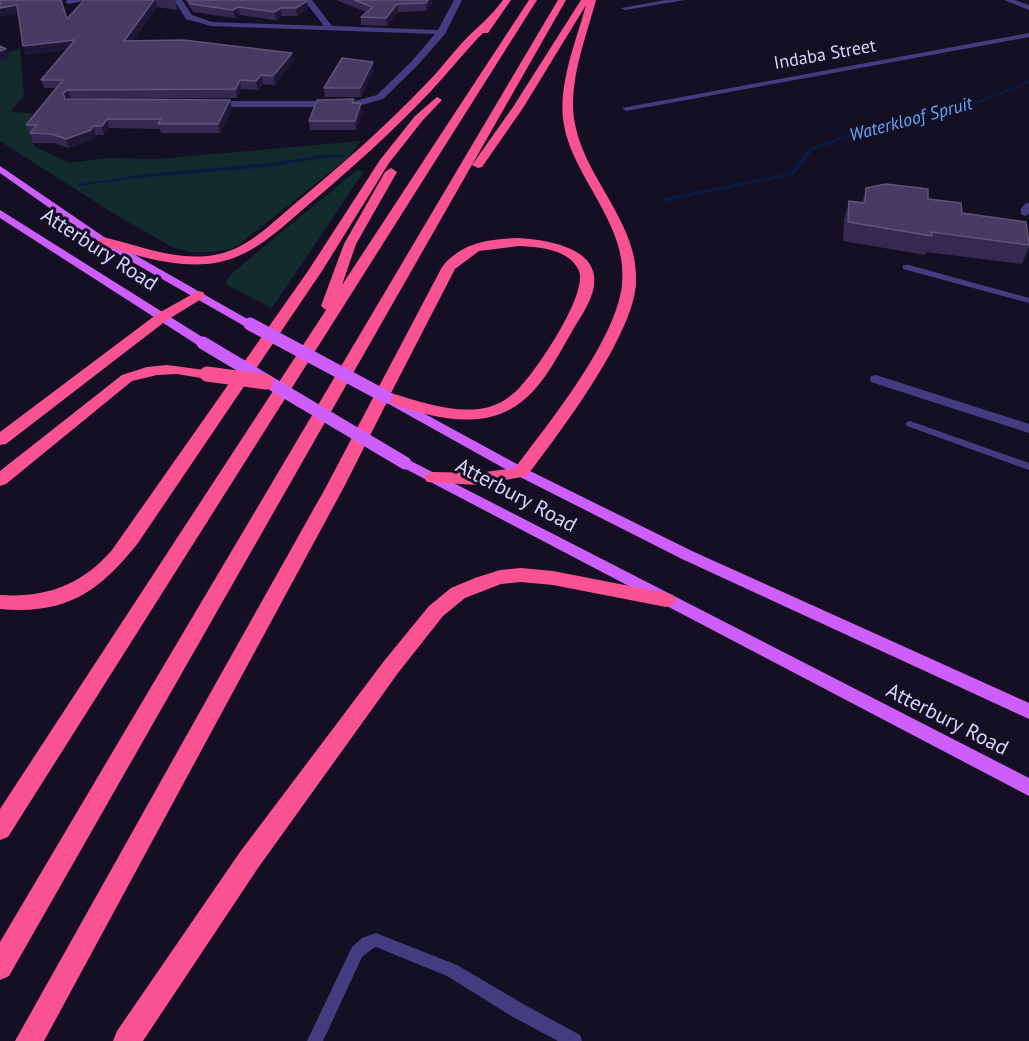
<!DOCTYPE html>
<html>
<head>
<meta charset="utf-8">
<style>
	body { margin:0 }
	canvas { display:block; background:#140f23 }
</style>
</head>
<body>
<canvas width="1029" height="1041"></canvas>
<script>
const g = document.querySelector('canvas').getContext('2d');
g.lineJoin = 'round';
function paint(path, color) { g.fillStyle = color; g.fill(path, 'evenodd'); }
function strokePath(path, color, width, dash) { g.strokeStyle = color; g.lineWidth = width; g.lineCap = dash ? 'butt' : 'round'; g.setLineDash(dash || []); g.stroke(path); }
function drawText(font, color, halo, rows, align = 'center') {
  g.font = font + ' "PT Sans",sans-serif'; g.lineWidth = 6; g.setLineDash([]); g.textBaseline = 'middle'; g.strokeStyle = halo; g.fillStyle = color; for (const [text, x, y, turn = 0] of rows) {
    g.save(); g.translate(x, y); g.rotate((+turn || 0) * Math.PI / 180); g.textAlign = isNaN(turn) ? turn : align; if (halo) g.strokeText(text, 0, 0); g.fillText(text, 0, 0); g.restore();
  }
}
const green = new Path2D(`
	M20 49 24 96 13 108 12 112 43 114 28 131 35 147 70 163 105 158 158 159 361 141 349 157 241 243 231 249 212 252H191L172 247 116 215 0 141V55Z
	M357 170 364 171 272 308 227 285 226 282 231 274Z`);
const stream = new Path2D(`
	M1029 81V83L980 103 881 125 812 151 794 175 663 202 660 200 663 198 790 173 808 149 878 123 977 101Z
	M323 155H345L347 156 345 157C316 157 287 165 258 168 199 173 139 176 80 186L78 185 80 184 147 174 270 163Z`);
const service = new Path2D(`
	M1026 203H1029V214L1025 216 1021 214V208Z
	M903 265H909L1029 298V303L903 269Z
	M910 421 1029 463V470L907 426 905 424 907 422Z
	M376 933 457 965 525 1005 580 1035 582 1041H558L513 1017 447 976 376 947 372 949 362 957 323 1041H307L352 947 362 938Z`);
const minor = new Path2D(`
	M68 0H87L69 4 65 2Z
	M174 0H182L192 15 212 22 324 26 304 0H312L332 26 438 30 454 0H462L445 34 417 66 383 99 355 107H212L208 104 212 101H355L377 95 411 62 435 34 211 26 186 19Z
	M666 0H685L625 10 621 8Z
	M1004 0H1015L1029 5V10Z
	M1029 33V37L626 111 622 108Z
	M876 375 1029 424V433L871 382 870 379 871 376Z`);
const primary = new Path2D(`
	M0 166 107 239 256 324 254 327H246L99 243 0 173Z
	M0 210 207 340 209 343 203 347 199 346 0 218Z
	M392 396 526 469 692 551 1029 703V719L682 559 516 475 387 403 385 400Z
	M405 458 1029 778V796L400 466 398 463 400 460Z`);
const motorway = new Path2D(`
	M503 0H511L488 33H483L477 39C461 56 447 74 431 91 392 132 350 170 307 206 280 229 252 257 215 263 176 269 135 255 98 244L97 241 103 237C141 246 180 263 219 254 247 248 270 225 291 207 338 168 384 128 426 84 439 71 450 56 462 43 476 28 491 17 503 0Z
	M529 0H537L8 837 0 840V809L326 310 321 306 344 244 385 172 391 168 397 172 356 244 342 285Z
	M558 0H566L9 976 0 980V942Z
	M581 0H596C586 38 567 84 575 124 586 181 640 224 636 284 632 338 560 432 527 476L478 485 427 482 424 478 427 474 433 472 478 473 515 468C549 423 616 340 622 285 629 225 574 180 564 125 557 86 576 42 586 5L523 108 482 167 478 168 472 165 513 107Z
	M437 97 442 100 423 120 389 163 322 271 138 543C99 592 66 615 0 609V595C46 598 82 585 112 550L308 271 380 160 415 116Z
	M519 238C546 240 600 247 594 286 591 304 578 320 570 335 550 370 531 408 490 417 455 425 419 413 387 402L344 487 44 1041H15L326 487 442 267C462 242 489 239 519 238ZM519 246C539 247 570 249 579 271 588 294 537 370 520 387 511 397 499 405 485 408 454 414 421 402 391 393L455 269 479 251Z
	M198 291 203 292 205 295 203 298 167 320 6 444 0 445V432L157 314Z
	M167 365 212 371 215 374 207 379 177 374 157 375 132 381 6 484 0 486V471L122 375 147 367Z
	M521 568 553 571 666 593 673 595 676 600 673 605 666 607 553 585 521 582 501 584 465 598 443 616 398 673 258 868 143 1041H113L117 1031 240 852 384 661 429 606 451 588 475 578 500 570Z`);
const primaryBridge = new Path2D(`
	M250 324 386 397
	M203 343 405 463`);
const motorwayBridge = new Path2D(`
	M207 374 266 382`);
const wall = new Path2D(`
	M0 0 67 19 84 0H175L177 10 157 7 132 41 293 61 275 85 263 84 258 90 241 89 237 98 70 99 232 109 220 133H161L160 129 109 128 104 135H96L93 139 69 148 54 143H33L26 125 56 88H44L41 80 67 49 26 55 23 46 18 13 0 17Z
	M185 0H306L308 9 297 16H282L276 20 240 15 235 18 193 12Z
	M336 0H432L431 5 426 11 398 12 387 26 361 25V17L366 12Z
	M374 70 361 97H325L324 88Z
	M355 103H361L362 112 356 130H310L309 121Z
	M866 188 962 213 1029 239V247L1022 264 926 252 925 255 843 241 844 220 849 201 862 202Z`);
const shadedWall = new Path2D(`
	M154 0H155L157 7 126 49 124 41Z
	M428 0H432L431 5 426 11V3Z
	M307 1 308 9 297 16 296 8Z
	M397 4 398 12 387 26 386 18Z
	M17 5 20 13 0 17V8Z
	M238 7 240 15 235 18 233 10Z
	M281 8 282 16 276 20 274 12Z
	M75 40 78 48 26 55 23 46Z
	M6 49 9 58 0 61V51Z
	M292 53 293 61 275 85 273 76Z
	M373 62 374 70 361 97 360 88Z
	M261 75 263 84 258 90 256 81Z
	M240 80 241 89 237 98 236 89Z
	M68 90 71 99 66 102 63 93Z
	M230 100 232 109 220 133 218 124Z
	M361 103 362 112 356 130 355 121Z
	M107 119 109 128 104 135 102 126Z
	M93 126 96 135 93 139 69 148 66 139Z`);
const building = new Path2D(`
	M0 0H61L67 19 84 0H154L124 41 183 40 292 53 273 76 261 75 256 81 240 80 236 89 68 90 63 93 65 99 230 100 218 124H158L161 119H107L102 126H93L91 130 66 139 51 134 30 133 37 125H26L63 80H41L75 40 23 46 17 5 0 8Z
	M188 0H306L307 1 296 8H281L274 12 238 7 233 10 191 4Z
	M354 0H428L426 3 397 4 386 18 361 17 373 7Z
	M0 46 6 49 0 51Z
	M342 58 373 62 360 88H324Z
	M354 99 352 103H361L355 121H309L317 100Z
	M886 184 928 189V199L961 203 962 213 1026 222 1029 245 931 232 932 236 848 222 849 201 865 203 866 188Z`);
const farStreetnames = [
	["Indaba Street",825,55,-10]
];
const farWaternames = [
	["Waterkloof Spruit",911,120,-15]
];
const streetNames = [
	["Atterbury Road",99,250,33],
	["Atterbury Road",516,496,28],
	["Atterbury Road",947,720,27]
];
paint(green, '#122c2d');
paint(stream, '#0b1a40');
paint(service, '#443c81');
paint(minor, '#443c81');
paint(primary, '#cd5efa');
paint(motorway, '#f95293');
strokePath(primaryBridge, '#cd5efa', 13);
strokePath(motorwayBridge, '#f95293', 15);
paint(wall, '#342950');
paint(shadedWall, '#1f1736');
paint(building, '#463b63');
strokePath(building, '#5d537b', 1.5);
drawText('18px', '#dbd3fe', '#140f23', farStreetnames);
drawText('italic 18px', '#64a7fa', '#140f23', farWaternames);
drawText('21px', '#dbd3fe', '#140f23', streetNames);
</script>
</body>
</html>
